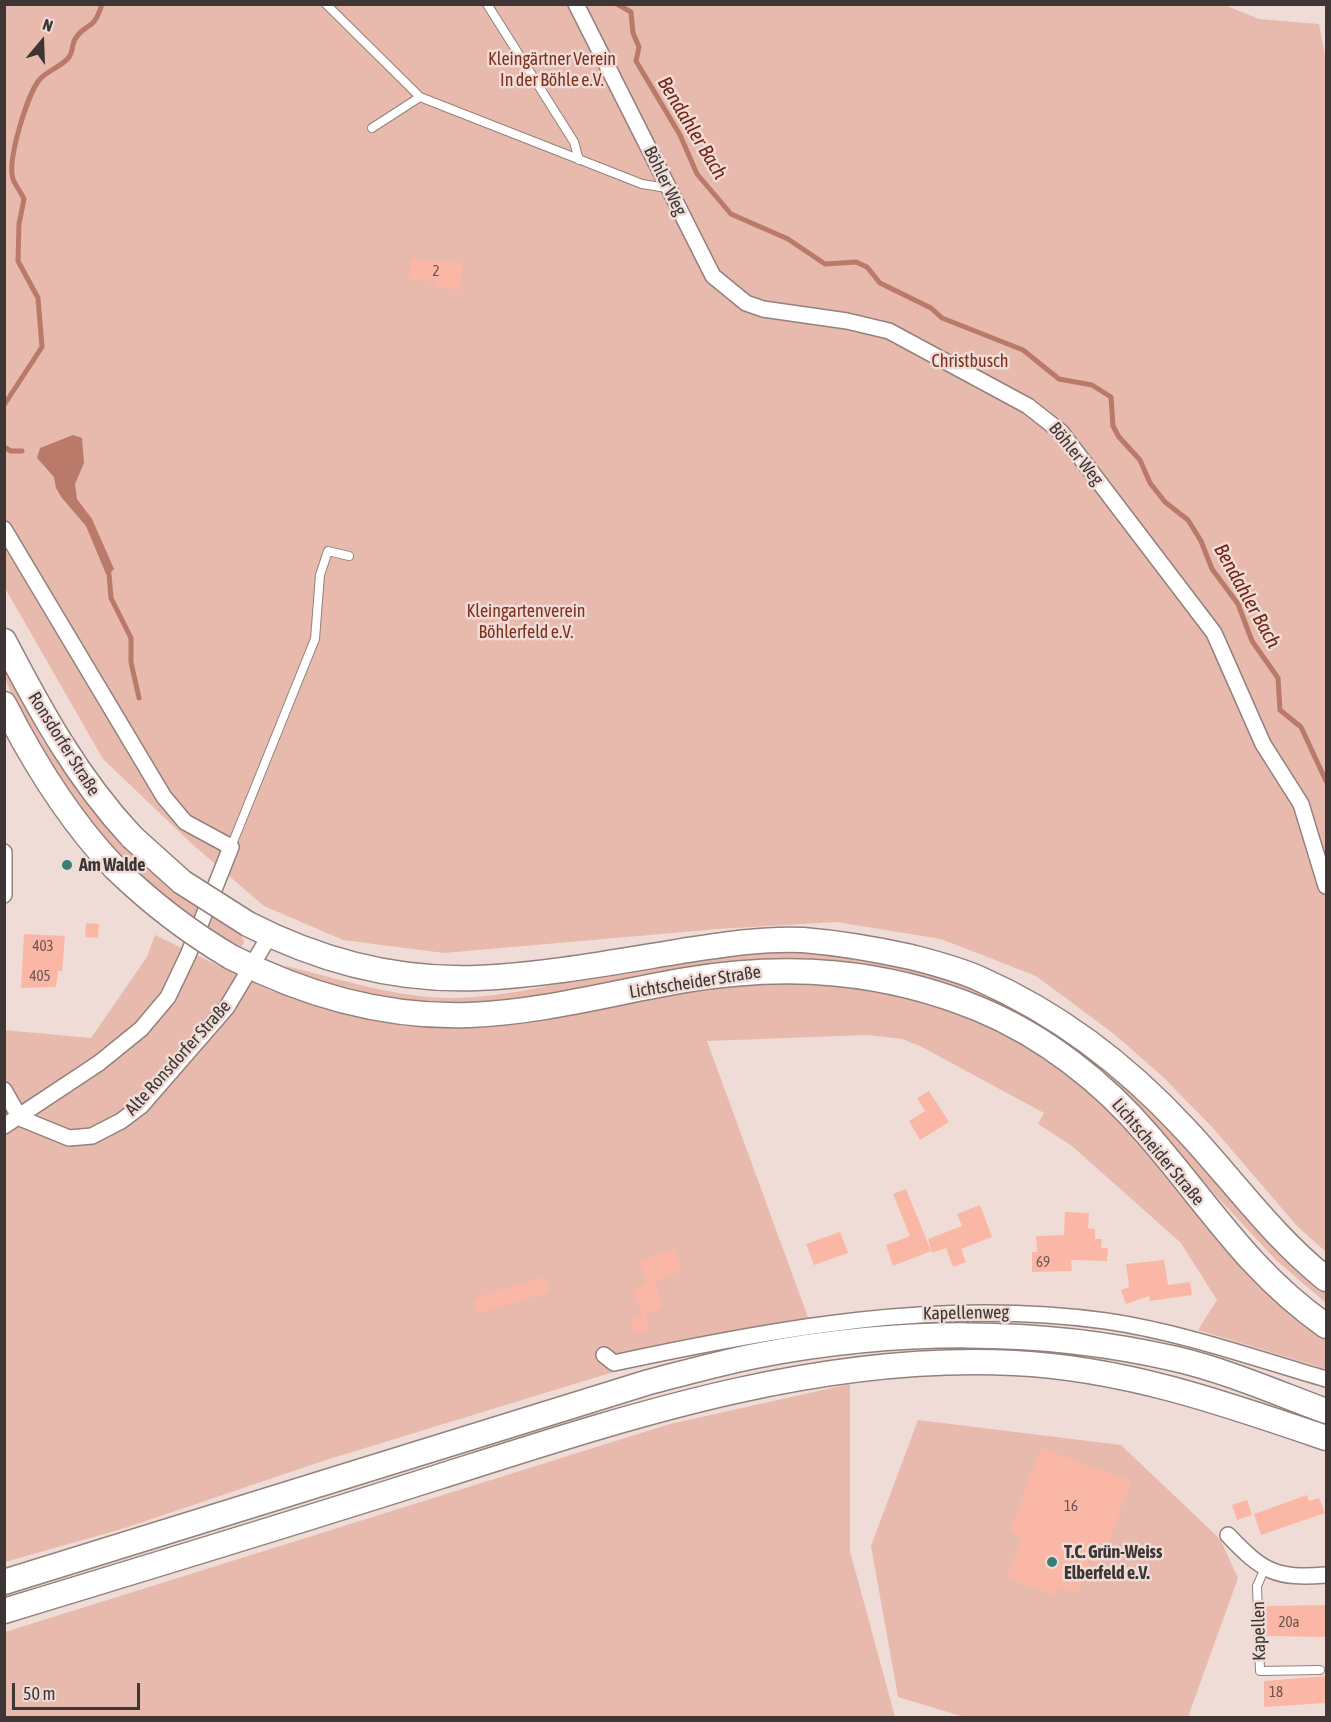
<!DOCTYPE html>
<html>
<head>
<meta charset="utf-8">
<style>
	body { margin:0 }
	#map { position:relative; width:1331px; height:1722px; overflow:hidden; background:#f0dcd7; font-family:"Asap Condensed",sans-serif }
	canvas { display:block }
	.frame { position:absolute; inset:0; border:6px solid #3d3634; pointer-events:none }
	.north { position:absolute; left:12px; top:12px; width:60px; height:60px; -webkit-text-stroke:4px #f0dcd7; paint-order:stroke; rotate:19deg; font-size:16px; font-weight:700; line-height:24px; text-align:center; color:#3d3634 }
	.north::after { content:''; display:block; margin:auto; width:21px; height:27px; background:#3d3634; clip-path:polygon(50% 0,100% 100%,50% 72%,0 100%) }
	.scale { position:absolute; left:12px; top:1683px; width:128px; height:27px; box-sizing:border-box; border:3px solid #3d3634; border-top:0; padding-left:8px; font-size:18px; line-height:21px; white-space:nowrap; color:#3d3634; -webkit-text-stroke:4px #f0dcd7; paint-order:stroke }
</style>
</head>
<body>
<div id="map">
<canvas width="1331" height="1722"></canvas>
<div class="frame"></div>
<div class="north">N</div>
<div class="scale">50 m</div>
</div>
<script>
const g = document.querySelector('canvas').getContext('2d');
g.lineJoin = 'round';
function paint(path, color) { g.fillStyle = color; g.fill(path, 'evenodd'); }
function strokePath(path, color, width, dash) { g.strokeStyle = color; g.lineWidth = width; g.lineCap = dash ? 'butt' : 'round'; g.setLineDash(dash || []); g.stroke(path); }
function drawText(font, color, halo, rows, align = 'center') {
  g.font = font + ' "Asap Condensed",sans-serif'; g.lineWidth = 5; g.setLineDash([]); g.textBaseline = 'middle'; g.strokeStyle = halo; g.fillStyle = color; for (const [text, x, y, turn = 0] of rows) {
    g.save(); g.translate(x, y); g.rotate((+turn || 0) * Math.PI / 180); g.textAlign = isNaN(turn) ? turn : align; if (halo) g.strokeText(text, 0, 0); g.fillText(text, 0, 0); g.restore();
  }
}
const green = new Path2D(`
	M1222 4 1259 19 1319 24 1326 60V1252L1297 1226 1213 1128 1162 1076 1114 1034 1036 976 941 939 836 922 718 929 444 953 343 940 264 906 192 844 103 759 5 588 4 5Z
	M4 668 43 741 80 794 116 835 241 934 244 942 241 948 233 947C207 929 178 912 155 892 102 844 59 785 27 721 18 705 5 687 4 668Z
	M155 935 271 991 402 1026 493 1024 646 994 788 979 896 991 954 1009 1001 1031 1058 1066 1099 1098 1326 1337V1369L1198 1330 1217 1300 1181 1243 1072 1146 1038 1124 1044 1113 920 1046 902 1039 867 1035 707 1041 809 1320 607 1374 326 1460 125 1528 5 1562 4 1030 91 1038 147 957Z
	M759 952C821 951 884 956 943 976 1031 1004 1115 1068 1176 1136 1223 1188 1270 1252 1326 1293V1303L1276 1260 1183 1160 971 994C903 967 829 957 757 960 685 963 616 984 546 995 462 1009 364 1004 285 970L286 966C341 979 396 998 452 998 510 997 563 982 619 971 665 963 713 958 759 952Z
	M850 1384V1551L895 1717H5V1632L670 1424Z
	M918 1420 1121 1445 1220 1539 1238 1578 1188 1717H964L898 1697 871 1546Z`);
const water = new Path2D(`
	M73 435 82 438 84 463 75 484 77 499 92 519 114 569 109 574H106L86 526 62 498 56 488 54 477 37 458 40 448Z`);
const stream = new Path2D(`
	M617 4 631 12 633 33 639 47 636 61 680 135 697 174 731 214 788 239 825 264 856 262 867 267 880 283 931 308 942 318 1023 350 1059 379 1092 385 1111 397 1113 426 1119 437 1140 460 1150 483 1165 502 1188 520 1201 541 1212 569 1238 604 1252 641 1278 678 1280 710 1301 727 1326 781
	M4 405 42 347 38 298 18 261 19 224 24 199C21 192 15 185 13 179 7 161 27 94 40 79 48 70 63 66 69 57 73 52 72 44 75 39 87 21 93 33 102 4
	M4 447 11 451H22
	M109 574 111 598 131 638V662L139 698`);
const building = new Path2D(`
	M411 258 463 263 460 290 436 288 437 282 409 279Z
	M86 923 99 924 98 938 85 937Z
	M24 934 65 936 62 971H58L56 987 21 988Z
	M929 1091 949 1122 920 1140 909 1121 925 1111 917 1098Z
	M906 1189 931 1251 893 1266 886 1245 910 1236 893 1194Z
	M980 1205 992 1237 961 1249 966 1262 953 1267 946 1248 932 1253 928 1239 962 1226 957 1214Z
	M1065 1212 1089 1213 1088 1228 1095 1229V1239H1102L1101 1248H1108L1107 1261 1071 1260 1072 1271 1032 1272V1252H1037L1036 1236 1064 1235Z
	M840 1232 848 1253 814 1265 806 1244Z
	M674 1249 682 1271 655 1281 663 1308 644 1315 651 1329 635 1334 630 1319 642 1315 633 1289 647 1283 639 1262Z
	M1164 1260 1168 1285 1190 1282 1192 1295 1150 1301 1149 1296 1126 1304 1121 1290 1129 1287 1126 1264Z
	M539 1278H545L550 1292 477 1314 473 1301 478 1300 477 1297Z
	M1041 1448 1131 1481 1101 1564 1089 1560 1077 1593 1059 1587 1056 1596 1007 1578 1022 1536 1010 1531Z
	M1307 1495 1309 1501 1319 1498 1325 1513 1261 1535 1254 1514Z
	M1247 1500 1252 1515 1237 1520 1232 1505Z
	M1326 1605V1637L1266 1636 1265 1606Z
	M1326 1676V1703L1264 1707V1681Z`);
const service = new Path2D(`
	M326 4 420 97
	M487 4 574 142 579 160
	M372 128 420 97 642 184 667 188
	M231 847 315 639 320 575 328 551 349 556
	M1265 1568 1257 1586 1260 1671 1320 1670`);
const minor = new Path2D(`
	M576 4 713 276 746 303 763 309 847 321 889 331 1028 406 1061 432 1214 633 1263 744 1301 804 1326 886
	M4 529 164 797 185 822 231 847 188 955 168 997 141 1029 99 1063 4 1126
	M4 852V895
	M4 1090 20 1118 69 1138 92 1136 121 1121 141 1106 227 1007 270 935
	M604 1355 614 1363C776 1328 940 1298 1106 1321 1181 1332 1254 1358 1326 1379
	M1228 1535C1263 1572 1276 1579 1326 1575`);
const primary = new Path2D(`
	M4 641C41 712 77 778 132 837
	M4 704C34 763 69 820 115 868
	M248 924C320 961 396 981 477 978 545 975 614 962 682 951 721 945 763 938 803 940 839 943 875 949 911 957 934 963 958 969 980 979 1059 1014 1126 1065 1185 1129 1232 1179 1272 1236 1326 1279
	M231 957C305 995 386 1018 470 1015 544 1012 614 992 686 980 788 963 884 970 979 1009 1044 1036 1103 1082 1148 1135 1209 1205 1248 1271 1326 1326`);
const trunk = new Path2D(`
	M4 1582 649 1382C684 1373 720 1363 755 1356 893 1329 1039 1327 1176 1359 1227 1371 1277 1393 1326 1411
	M4 1611C149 1567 294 1523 438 1477 624 1418 816 1353 1014 1363 1123 1368 1224 1403 1326 1438`);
const primaryBridge = new Path2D(`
	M132 837 182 882 248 924
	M115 868C151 903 187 931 231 957`);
const markers = [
	[67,865,6,"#387e76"],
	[1052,1562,6,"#387e76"]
];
const numberNames = [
	["2",436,271],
	["403",43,946],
	["405",40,976],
	["69",1043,1262],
	["16",1071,1506],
	["20a",1289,1622],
	["18",1276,1692]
];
const parkNames = [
	["Kleingärtner Verein",552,59],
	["In der Böhle e.V.",552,80],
	["Christbusch",970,361],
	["Kleingartenverein",526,611],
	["Böhlerfeld e.V.",526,632]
];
const streetNames = [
	["Böhler Weg",665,181,64],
	["Böhler Weg",1076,454,51],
	["Ronsdorfer Straße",64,744,58],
	["Lichtscheider Straße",695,982,-9],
	["Alte Ronsdorfer Straße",178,1058,-48],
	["Lichtscheider Straße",1158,1152,50],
	["Kapellenweg",966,1313,-1],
	["Kapellen",1259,1631,-91]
];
const poiNames = [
	["Am Walde",79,865],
	["T.C. Grün-Weiss",1064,1552],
	["Elberfeld e.V.",1064,1573]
];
const waterNames = [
	["Bendahler Bach",692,128,59],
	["Bendahler Bach",1247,596,61]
];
paint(green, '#e8b9ad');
paint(water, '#b97a6a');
strokePath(stream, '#b97a6a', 5);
paint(building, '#fbb7a6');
strokePath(service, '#93817c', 10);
strokePath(minor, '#93817c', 18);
strokePath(primary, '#93817c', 27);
strokePath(trunk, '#93817c', 27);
strokePath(service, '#fff', 8);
strokePath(minor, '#fff', 15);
strokePath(primary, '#fff', 24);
strokePath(trunk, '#fff', 24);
strokePath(primaryBridge, '#93817c', 27, []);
strokePath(primaryBridge, '#fff', 24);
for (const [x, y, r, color] of markers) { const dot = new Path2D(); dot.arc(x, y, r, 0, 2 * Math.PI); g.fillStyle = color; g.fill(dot); strokePath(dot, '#f0dcd7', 2); }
drawText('15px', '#6c5650', null, numberNames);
drawText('18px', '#7e301d', '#f0dcd7', parkNames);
drawText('18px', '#3d3634', '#f0dcd7', streetNames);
drawText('bold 18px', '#3d3634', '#f0dcd7', poiNames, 'left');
drawText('italic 20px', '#732613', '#f0dcd7', waterNames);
</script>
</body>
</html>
